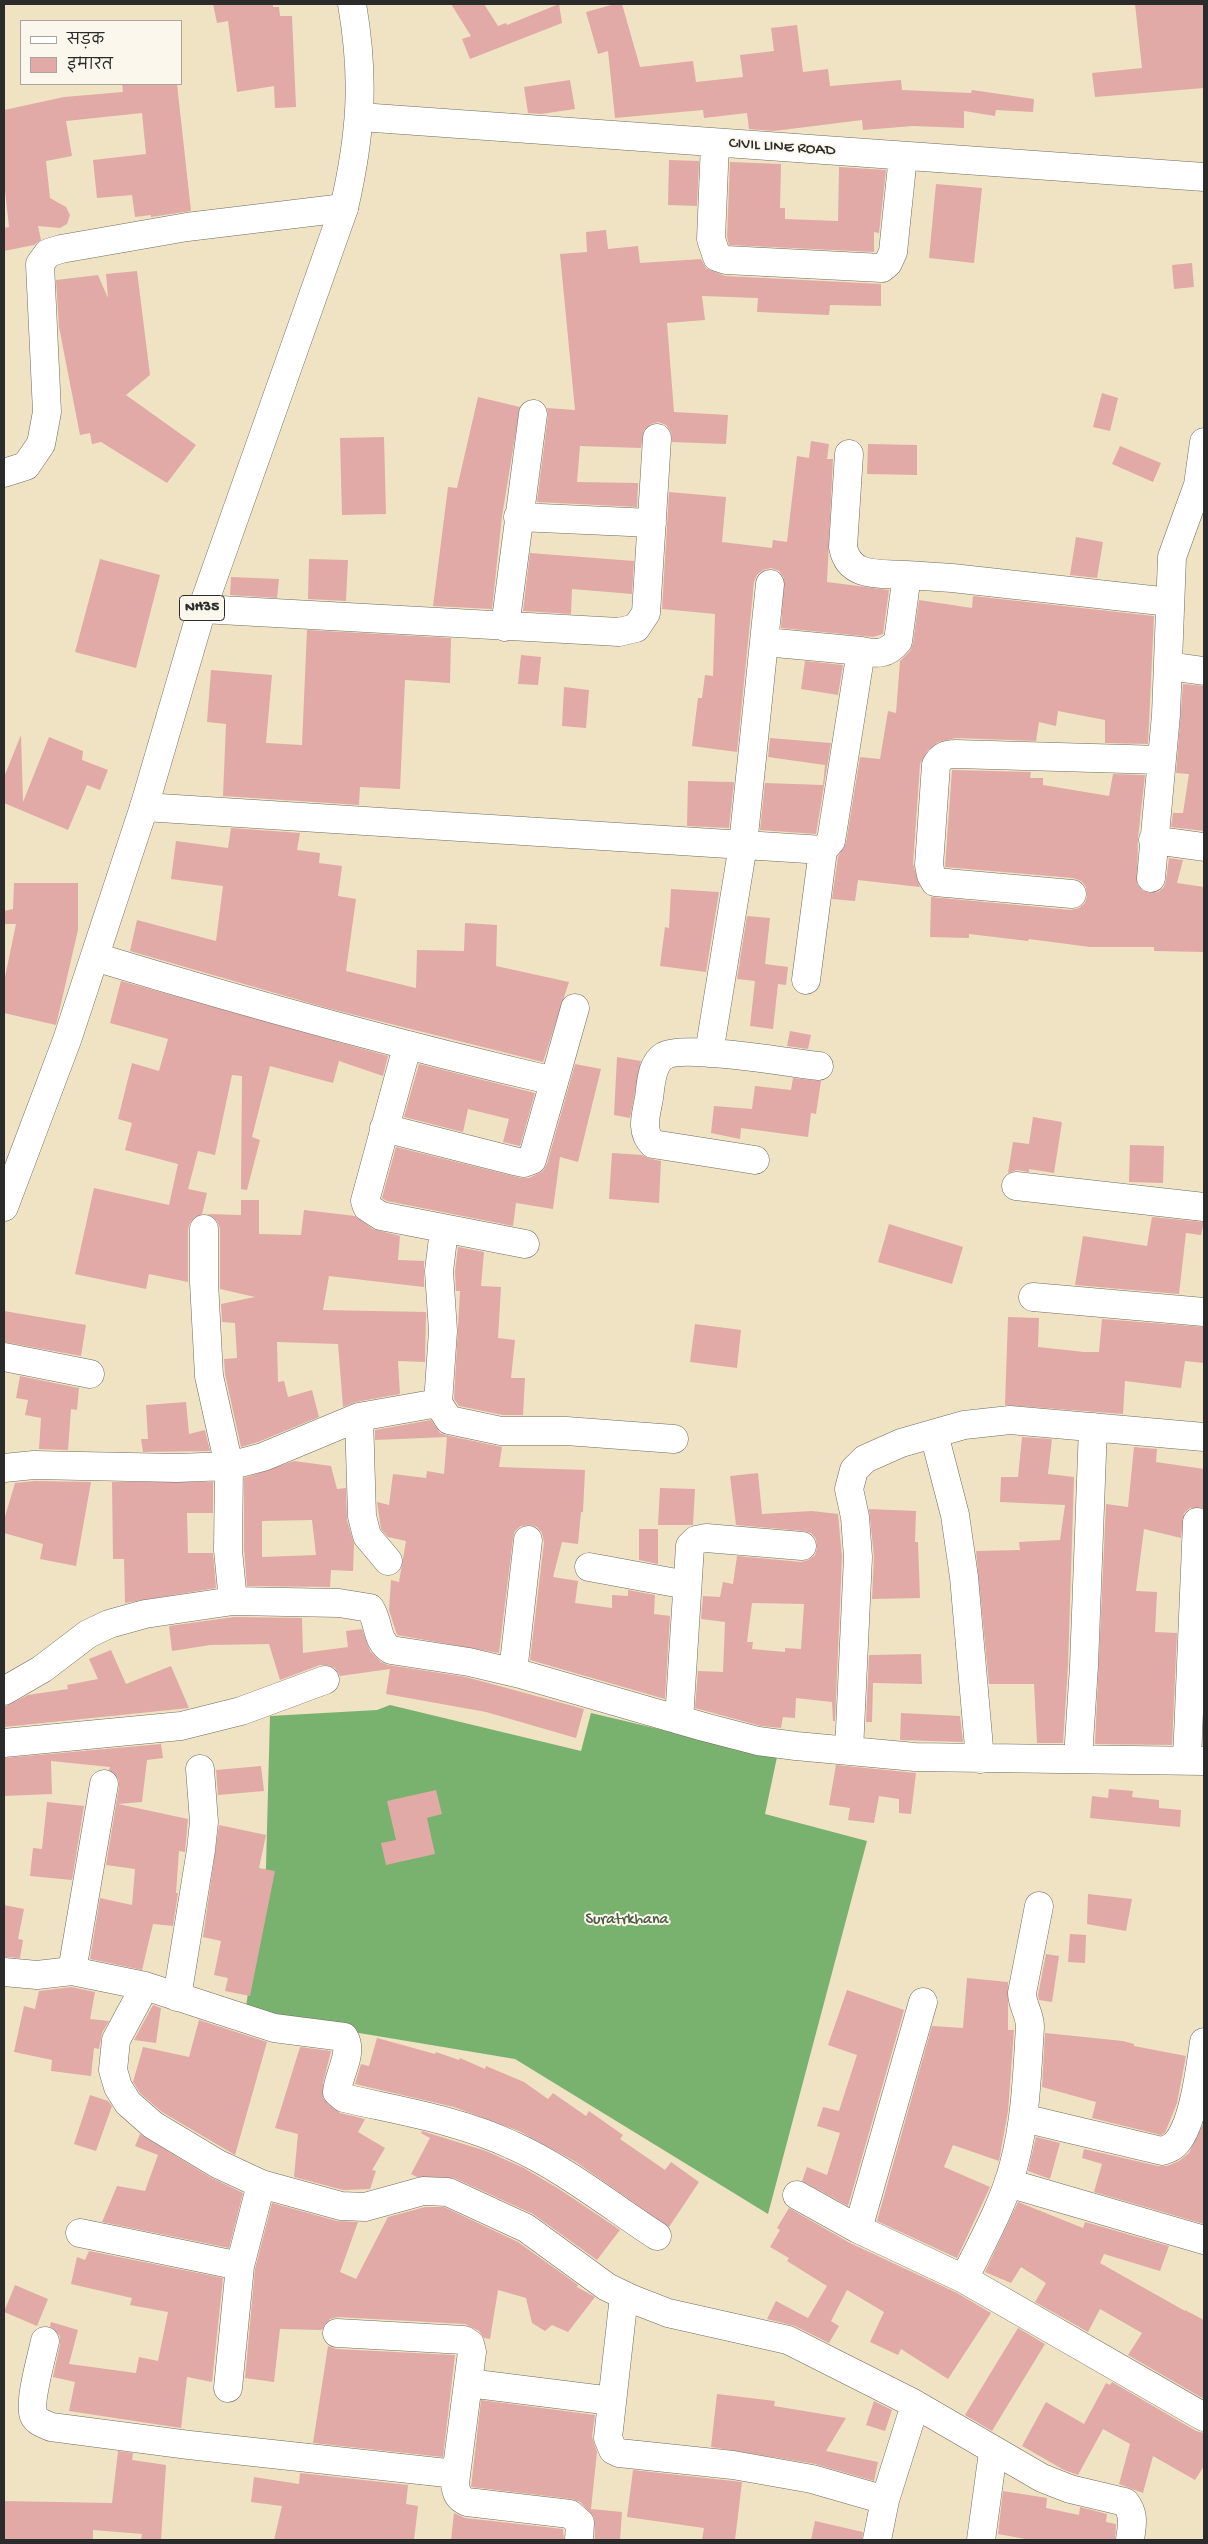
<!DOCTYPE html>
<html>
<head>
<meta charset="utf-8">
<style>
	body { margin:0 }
	#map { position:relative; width:1208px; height:2544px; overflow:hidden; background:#efe3c4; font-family:"Gochi Hand","Playpen Sans Deva",sans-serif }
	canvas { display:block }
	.frame { position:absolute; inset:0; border:5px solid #2b2b2b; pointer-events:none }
	.legend { position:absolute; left:20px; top:20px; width:162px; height:65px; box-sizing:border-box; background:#fbf7ec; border:1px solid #a8a59f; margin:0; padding:6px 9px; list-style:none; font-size:15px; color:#2b2b2b }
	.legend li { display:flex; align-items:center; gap:10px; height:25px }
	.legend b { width:25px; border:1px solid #a8a59f }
</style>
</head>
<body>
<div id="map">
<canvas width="1208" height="2544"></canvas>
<div class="frame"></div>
<ul class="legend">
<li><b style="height:6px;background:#fff"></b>सड़क</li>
<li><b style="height:14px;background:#e1aaa6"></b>इमारत</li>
</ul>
</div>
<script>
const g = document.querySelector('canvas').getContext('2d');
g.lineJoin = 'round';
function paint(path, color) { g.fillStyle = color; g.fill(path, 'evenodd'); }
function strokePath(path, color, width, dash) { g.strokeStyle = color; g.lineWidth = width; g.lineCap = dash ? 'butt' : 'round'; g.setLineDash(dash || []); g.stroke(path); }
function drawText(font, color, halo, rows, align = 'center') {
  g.font = font + ' "Gochi Hand",sans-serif'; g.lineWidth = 4; g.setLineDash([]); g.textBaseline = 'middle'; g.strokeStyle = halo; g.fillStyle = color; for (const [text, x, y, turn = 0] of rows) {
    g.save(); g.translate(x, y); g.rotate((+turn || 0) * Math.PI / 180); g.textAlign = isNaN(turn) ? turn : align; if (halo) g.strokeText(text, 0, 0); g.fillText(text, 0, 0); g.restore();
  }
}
const forest = new Path2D(`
	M390 1705 581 1751 591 1713 777 1757 765 1814 867 1841 768 2214 515 2059 245 2014 266 1867 270 1716 377 1710Z`);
const building = new Path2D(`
	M213 4H273V7H279L280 16H292L296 107 275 108 274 86 237 92 228 21 217 23Z
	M451 4H484L498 26 506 23 507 25 559 4 562 23 470 59 462 39 471 36Z
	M615 4H622L640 67 693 61 696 82 743 77 740 55 774 51 771 28 797 25 803 72 828 69 830 86 901 80 902 90 971 93 972 90 1034 99 1033 112 996 110 995 116 964 111V128L913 126 863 130 862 120 774 131 749 129 747 113 704 118 703 110 615 118 608 51 598 54 586 12Z
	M1135 4H1204V88L1095 97 1092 73 1142 68Z
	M570 80 575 109 541 114 528 113 524 87Z
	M122 84H177L191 211 151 217V215L135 217 132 195 97 198 93 160 146 154 142 113 66 121 72 156 46 161 50 198 66 207 70 215 67 224 60 228 38 226 41 240 34 245 4 251V228L9 227 4 181V110L64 97 123 92Z
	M669 160 699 161 697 206 668 205Z
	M730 162 781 164 780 208H785V219L838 221 839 167 886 170 879 233 874 232V252L729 245 727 237Z
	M936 184 982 188 974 263 929 258Z
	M606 230 608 249 638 246 640 263 701 259 706 268 725 276 881 284V306L830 305 829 315 757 312 758 298 702 296 705 320 667 323 674 412 728 415 726 444 672 442 671 432 666 425 658 422 651 424 644 430 641 448 580 446 577 482 638 483 637 507 537 502 548 416 547 408 575 410 560 254 587 252 586 232Z
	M1192 263 1194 287 1174 289 1172 265Z
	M137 271 150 375 126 395 196 445 167 483 101 442 92 444 90 433 80 435 59 327 56 280 98 275 108 298 106 274Z
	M1102 393 1118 398 1110 431 1093 427Z
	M478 397 520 407 502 516 492 609 433 606 448 487 457 488Z
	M384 437 386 514 342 515 340 438Z
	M811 441 829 444 827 459H833L827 582 889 590 883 634 873 637 781 628 784 578 779 571 771 568 763 570 757 575 754 582 737 752 692 746 698 698H702L705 675 713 676 715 614 662 609 669 492 726 497 722 542 772 548 773 540 787 542 797 456 809 458Z
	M868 444 917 445V475L867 474Z
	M1120 446 1161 463 1153 482 1112 464Z
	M1076 537 1103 542 1097 578 1070 575Z
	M530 553 634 561 632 594 572 589 571 614 523 611Z
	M100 559 160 575 136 668 75 652Z
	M309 559 348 560 346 601 308 599Z
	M231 577 279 579 277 598 230 595Z
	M973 596 1154 616 1148 744 1105 743V720L1058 711 1056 726 1039 722 1036 741 956 738 938 742 928 750 920 764 913 864 920 887 858 880 855 901 832 899 838 857 846 843 860 757 880 759 888 711 896 713 900 661 910 651 913 643 919 600 972 608Z
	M307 630 451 638 450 683 405 680 400 789 360 787 359 805 223 796 226 724 207 722 211 670 272 675 266 743 302 745Z
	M521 655 541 657 538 685 518 684Z
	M805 661 843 665 838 695 801 689Z
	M1183 684 1204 686V831L1171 827 1173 813H1183L1189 774 1176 773Z
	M564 687 589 690 586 728 562 726Z
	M21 735 23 802 49 737 83 751 82 760 108 770 100 790 87 785 68 830 4 803V777Z
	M770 738 831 743 816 834 760 830 765 783 823 785 825 765 768 757Z
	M952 770 1031 772 1030 778H1043V785L1109 796 1113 774 1145 775 1138 838 1137 884 1142 890 1149 893 1158 892 1164 887 1166 880 1169 858 1183 860 1177 883 1204 887V952L1154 951V947H1090L1029 939 1028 941 969 934V938L930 937 931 897 1071 910 1079 908 1085 903 1087 896 1086 887 1081 881 1073 878 945 867Z
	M688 781 734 782 729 828 687 826Z
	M231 828 300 833 297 850 320 853 319 863 342 866 338 896 356 899 346 971 416 988 417 950 464 951 465 923 497 925 496 966 569 982 543 1062 327 1008 130 951 137 920 216 941 223 886 171 879 176 841 228 848Z
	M14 883H78V930L56 1025 4 1013V982L16 924H4V911L13 909Z
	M671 889 719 892 706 972 660 966 665 927 669 928Z
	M747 916 770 918 765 964 788 967 786 985 778 984 773 1029 750 1026 755 981 737 979Z
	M121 981 388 1056 383 1076 339 1061 333 1083 270 1066 252 1137 260 1140 247 1190 241 1189 242 1076 232 1075 215 1155 198 1151 188 1189 207 1193 202 1214 191 1221 188 1229V1282L149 1274 146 1289 75 1274 94 1188 169 1205 178 1164 125 1150 132 1123 118 1119 132 1063 159 1071 168 1039 110 1023Z
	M790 1031 811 1035 808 1049 787 1046Z
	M617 1057 641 1061 630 1118 614 1115Z
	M419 1064 535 1093 520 1146 503 1142 509 1119 468 1109 463 1132 404 1117Z
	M575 1064 601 1069 578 1162 560 1157 553 1209 516 1203 513 1226 387 1201 382 1198 396 1147 521 1178H529L543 1171 547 1164Z
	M793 1078 821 1081 816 1114 811 1113 808 1137 741 1128 740 1139 711 1133 714 1106 752 1109 755 1086 791 1090Z
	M1033 1117 1062 1122 1054 1173 1029 1169V1172L1017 1170 1008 1173 1013 1142 1029 1144Z
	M1130 1145 1164 1146 1163 1183 1129 1182Z
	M612 1153 642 1155 651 1159 661 1161 659 1203 609 1199Z
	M241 1200H259V1234L301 1235 304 1210 355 1216 373 1229 400 1236 398 1260 424 1261V1287L329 1276 323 1310 426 1312 425 1362 398 1361 400 1394 356 1402 343 1407 338 1344 277 1342 278 1382 284 1381 288 1397 312 1390 319 1417 258 1442 241 1447 225 1374 224 1359 237 1358 235 1323 222 1322 221 1304 255 1297 220 1289V1229L217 1221 208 1214 241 1215Z
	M1152 1217 1204 1222 1201 1235 1186 1233 1179 1294 1075 1285 1083 1236 1147 1246Z
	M889 1224 963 1247 952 1284 878 1262Z
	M458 1247 484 1252 481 1286 501 1287 498 1338 515 1340 511 1378H525L523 1415H503L459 1406 454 1399 460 1291H456L455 1271Z
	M4 1311 86 1325 81 1356 4 1342Z
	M1008 1317 1039 1318 1038 1347 1084 1352H1099L1102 1319 1204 1327V1363L1185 1361 1181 1388 1125 1381 1123 1414 1005 1405Z
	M695 1324 741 1330 737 1368 690 1362Z
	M20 1376 79 1388 77 1410 71 1409 68 1450 39 1449 41 1418 25 1415 28 1400 16 1398Z
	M186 1402 189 1434 205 1430 210 1451 143 1452 141 1439H148L146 1405Z
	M431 1420 440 1433 445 1435 502 1447 499 1467 585 1470 583 1512H581L578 1544 562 1542 553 1577 578 1581 575 1603 612 1608V1595L628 1596V1590L655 1595 654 1614 670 1616 665 1699 530 1660 544 1542 542 1533 537 1527 530 1525 521 1526 515 1531 513 1538 499 1653 397 1635 389 1610 391 1580 399 1582 406 1541 388 1537 381 1529 377 1502 389 1505 393 1474 426 1478 427 1471 444 1474 447 1437 375 1440V1430Z
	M1022 1437 1052 1439 1048 1474 1074 1477 1068 1665 1063 1743H1037L1034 1684H989L976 1551 1020 1550 1019 1542 1060 1540 1065 1505 1000 1502 1001 1477H1018Z
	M1134 1447 1157 1449 1156 1462 1204 1469V1508H1190L1184 1513 1181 1538 1144 1529 1136 1591 1157 1592 1155 1632 1177 1633 1172 1745 1095 1744 1106 1504 1128 1507Z
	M294 1461 331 1466 337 1489 346 1488 347 1520 354 1544 353 1571 331 1570 330 1587 247 1586 244 1549V1478ZM312 1520 316 1555 262 1557V1521Z
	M758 1473 762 1514 812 1511 838 1514 842 1557 835 1721H833L832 1702 796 1698 795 1718 783 1717 781 1728 761 1726 695 1708 698 1671 723 1672 725 1622 701 1619 703 1596 720 1597 723 1582 733 1584 737 1556 801 1562 808 1560 815 1555 817 1548 816 1539 811 1533 804 1531 736 1525 730 1476ZM752 1603 804 1604 801 1649 785 1648V1652L752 1649 753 1642H747Z
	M35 1481 91 1482 76 1566 40 1559 43 1544 4 1533V1520L15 1483Z
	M112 1482H213V1513H187L188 1553H213L216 1588 125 1603 124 1559H113Z
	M660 1488 695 1489 693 1525H658Z
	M869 1509 916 1511 915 1542H918L920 1598 872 1599 874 1556Z
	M639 1529H658V1564L639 1560Z
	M234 1617 302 1618 303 1653 348 1647 346 1631 362 1629 370 1651 381 1662 388 1665 466 1677 584 1709 576 1738 486 1712 386 1694 390 1669 340 1676 335 1668 327 1665H320L280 1680 269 1644 210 1645 172 1651 169 1626Z
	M111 1650 126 1684 171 1666 189 1708 4 1727V1707L28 1695 68 1689 67 1685 98 1679 89 1659Z
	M921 1654 922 1684 873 1683 872 1722H866L869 1655Z
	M901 1713 960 1716 963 1742 900 1740Z
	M161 1744 163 1758 147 1760 142 1802 118 1804 188 1819 185 1852 179 1851 176 1893H178L173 1926 153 1924 142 1970 90 1959 100 1898 132 1905 135 1869 106 1865 119 1787 118 1778 109 1770 110 1767 51 1761 52 1794 4 1796V1758Z
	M836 1765 916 1773 911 1814 899 1813V1799L879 1796 874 1823 848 1820 850 1808 829 1805Z
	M261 1766 264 1791 218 1795 216 1770Z
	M1109 1789 1133 1791 1132 1797 1159 1800V1808L1181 1810 1180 1827 1090 1818 1092 1796 1108 1798Z
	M436 1790 442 1814 427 1818 435 1854 386 1865 381 1843 396 1840 387 1801Z
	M47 1802 84 1806 72 1880 30 1876 33 1848 42 1849Z
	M219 1825 266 1835 259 1868 275 1871 250 1996 225 1991 228 1978 214 1975 221 1941 203 1937Z
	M1088 1894 1132 1899 1126 1931 1087 1924Z
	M4 1905 24 1909 18 1939 23 1940 20 1958 4 1957Z
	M1070 1934 1086 1935 1085 1963 1068 1962Z
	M1046 1954 1059 1956 1052 2002 1039 2000 1038 1995Z
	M967 1978 1008 1982V2030H1014L1008 2111 999 2161 953 2145 944 2167 990 2187 957 2258 877 2221 932 2026 963 2028Z
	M71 1987 95 1992 90 2019 109 2021 102 2033 99 2049 94 2048 91 2076 51 2071 52 2060 14 2052 24 2006 35 2009 39 1991Z
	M847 1990 904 2010 848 2206 802 2181 807 2167 827 2175 840 2133 817 2126 823 2107 839 2111 857 2055 828 2045Z
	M153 2005 161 2008 156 2043 134 2040Z
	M199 2020 267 2042 235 2155 162 2112 140 2093 133 2082 143 2047 189 2057Z
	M1045 2033 1123 2041 1134 2044V2046L1186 2056 1177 2103 1165 2133 1161 2135 1092 2118 1096 2102 1042 2087Z
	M377 2038 435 2054 436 2052 459 2060 460 2058 485 2069 486 2066 524 2082 548 2099 553 2093 586 2116 589 2111 623 2135 620 2139 665 2170 671 2162 699 2182 669 2227 576 2162 519 2131 454 2107 355 2084 361 2064 369 2066Z
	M300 2047 331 2051 323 2083V2098L340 2113 365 2119 358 2132 385 2148 372 2170 376 2171 370 2189 343 2190 294 2177 298 2134 275 2128Z
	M90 2095 108 2101 112 2106 96 2151 74 2144Z
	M1204 2122V2224L1094 2192 1102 2164 1082 2158 1084 2149 1158 2166H1167L1179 2161 1189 2153Z
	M422 2131 486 2151 524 2168 559 2189 620 2230 597 2260 533 2214 454 2178 417 2177 411 2174 430 2138 421 2133Z
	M140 2134 210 2177 243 2193 229 2248 102 2222 117 2186 145 2191 158 2155 135 2146Z
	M1036 2137 1060 2143 1050 2179 1028 2171Z
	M1018 2202 1083 2228 1085 2222 1169 2246 1160 2271 1104 2254 1100 2263 1185 2311V2310L1204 2320V2399L1128 2355 1142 2333 1100 2309 1088 2332 1035 2302 1046 2283 1021 2267 1011 2283 985 2272Z
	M272 2203 337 2221 358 2222 340 2272 356 2279 388 2217 425 2207H444L518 2242 578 2285 577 2287 595 2297 568 2332 552 2325 545 2331 532 2323 526 2298 498 2290 490 2339 484 2338 479 2331 465 2324 338 2317 330 2319 322 2330 280 2329 274 2382 245 2378 255 2269Z
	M789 2208 850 2243 957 2293 991 2313 948 2379 901 2349 898 2355 870 2342 884 2312 847 2290 831 2321 839 2326 829 2343 795 2326 767 2319 776 2301 808 2318 827 2286 787 2261 789 2258 770 2247 780 2230 777 2228Z
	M89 2251 223 2278 212 2382 187 2377 181 2428 69 2411 75 2382 53 2377 60 2344V2336L50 2326 51 2322 78 2330 69 2364 136 2373 139 2357 158 2361 168 2312 130 2305 132 2298 71 2284 77 2257 85 2260Z
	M15 2285 48 2299 37 2326 4 2312Z
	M1018 2328 1045 2344 992 2431 965 2415Z
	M328 2346 336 2349 455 2355 443 2457 313 2443Z
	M1112 2382 1196 2431 1204 2433V2466L1195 2480 1153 2456 1143 2493 1119 2484 1130 2444 1103 2429 1078 2475 1064 2470 1022 2446 1046 2402 1084 2424 1106 2383 1110 2385Z
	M717 2394 775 2401 774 2406 846 2418 826 2451 878 2462 874 2481 815 2464 711 2447Z
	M481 2400 595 2415 592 2437 597 2452 591 2509 622 2512 620 2540H595L594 2517 580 2502 572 2499 471 2487Z
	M874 2401 892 2410 885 2431 866 2425Z
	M118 2451 133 2453 132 2460 166 2465 161 2540H141L142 2534 93 2530V2540H4V2501L112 2503Z
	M633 2470 742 2482 735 2540H702L704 2528 627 2517Z
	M300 2473 408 2485 406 2504 418 2506 414 2540H274L282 2506 251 2502 254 2477 299 2484Z
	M1003 2491 1047 2498 1046 2508 1079 2515 1080 2507 1107 2514 1106 2522 1116 2524 1115 2540H1031L998 2534Z
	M454 2513 465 2518 563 2529 564 2540H451Z
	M815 2521 863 2532 862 2540H811Z`);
const minor = new Path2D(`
	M360 117 1204 177
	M715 143 711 239 717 257 726 260 882 268 888 263 893 252 903 156
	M849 454 843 547C849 579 881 573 907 575
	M4 473 26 466 41 444 47 412 40 264 48 253 61 249 187 227 344 208
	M518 517 652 523
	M202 609 619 632 636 628 646 613 657 438
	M505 627 533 414
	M765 642 861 651
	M1168 666 1204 671
	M144 807 823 850 831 841 861 651C877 654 887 655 898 641L907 575 952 578 1170 602
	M1153 840 1204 847
	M1151 878 1166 715 1172 557 1198 485 1204 442
	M1072 894 935 882 931 875 929 865 936 765C941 756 946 754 956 754L1161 760
	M95 957C247 1003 399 1045 554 1081
	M806 980 823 850
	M407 1047 365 1201 367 1207 381 1216 525 1244
	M709 1053 743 845 770 584
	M384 1128 514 1161 524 1163 532 1160 575 1008
	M755 1160 653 1144C640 1131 646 1115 649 1098 651 1084 651 1064 664 1056 684 1044 790 1063 819 1066
	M1016 1186 1204 1207
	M204 1229V1282L209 1376 229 1466 228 1550 233 1601
	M444 1230 439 1271 443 1331 438 1403 449 1420 501 1431H566L674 1439
	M1033 1297 1204 1312
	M4 1357 90 1374
	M359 1417 362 1516 367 1536 388 1561
	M934 1434 955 1515 964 1577 980 1759
	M4 1468 34 1465 177 1468 229 1466 263 1457 359 1417 438 1403
	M589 1567 687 1585
	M513 1672 528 1540
	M4 1691 42 1669 88 1634 109 1624 145 1614 233 1601 339 1603 370 1608C380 1623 375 1640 391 1650L469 1662 524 1675 704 1727 758 1741 796 1746 915 1757 1204 1761
	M679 1720 690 1546 696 1540 706 1538 802 1546
	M4 1743 181 1726 241 1711 325 1680
	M849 1751 858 1557 855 1517 849 1489 854 1470 865 1459 901 1443 964 1425 1010 1420 1204 1437
	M1078 1758 1084 1666 1093 1427
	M1187 1760 1197 1522
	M72 1971 104 1784
	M4 1972 37 1975 72 1971 145 1986 274 2028 344 2037C354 2053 338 2075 337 2092L344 2098C400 2111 459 2120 512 2145 562 2167 611 2206 657 2236
	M145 1986 116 2040 113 2070 118 2087 128 2103 153 2125 218 2164 261 2184 341 2206 365 2207 423 2191 448 2192 526 2228 607 2287 632 2299 668 2313 788 2340 913 2403 1042 2478 1070 2489 1125 2502C1135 2514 1132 2525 1130 2540
	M177 1997 201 1850 204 1822 200 1769
	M1023 2118 1162 2151C1168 2149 1174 2147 1178 2141 1194 2120 1200 2069 1204 2042
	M1008 2183 1204 2240
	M797 2195 858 2229 964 2279 1204 2417
	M858 2229 923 2002
	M80 2233 240 2266
	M964 2279C982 2242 1004 2204 1014 2164 1026 2119 1027 2073 1030 2027 1030 2014 1022 2005 1022 1993L1039 1906
	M624 2296 608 2438 613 2450 619 2453 733 2465 812 2479 885 2500
	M337 2333 464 2340 470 2344 472 2352 455 2483C456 2493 458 2498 467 2502L570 2514 580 2523 579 2540
	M45 2341C42 2356 28 2403 34 2416 38 2423 45 2424 51 2427L189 2445 456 2474
	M468 2383 612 2401
	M228 2388 240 2266 261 2184
	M877 2540 885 2500 915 2405
	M981 2540 993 2452`);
const highway = new Path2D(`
	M4 1207 67 1040 144 807 202 609 344 208C361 134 365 79 352 4`);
const shields = [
	[202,608,45]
];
const shieldNames = [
	["NH35",202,608]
];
const streetNames = [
	["CIVIL LINE ROAD",782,148,4]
];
const parkNames = [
	["Suratrkhana",627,1921]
];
paint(forest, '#79b16f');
paint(building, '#e1aaa6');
strokePath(minor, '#706b61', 29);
strokePath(highway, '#706b61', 29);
strokePath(minor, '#fff', 28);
strokePath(highway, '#fff', 28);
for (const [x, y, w] of shields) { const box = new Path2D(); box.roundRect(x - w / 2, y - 12.5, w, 25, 4); g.fillStyle = '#fbf7ec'; g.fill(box); strokePath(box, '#2b2b2b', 1); }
drawText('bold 15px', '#2b2b2b', null, shieldNames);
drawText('16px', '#2b2b2b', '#fbf7ec', streetNames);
drawText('16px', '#4b5c45', '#fbf7ec', parkNames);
</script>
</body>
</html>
